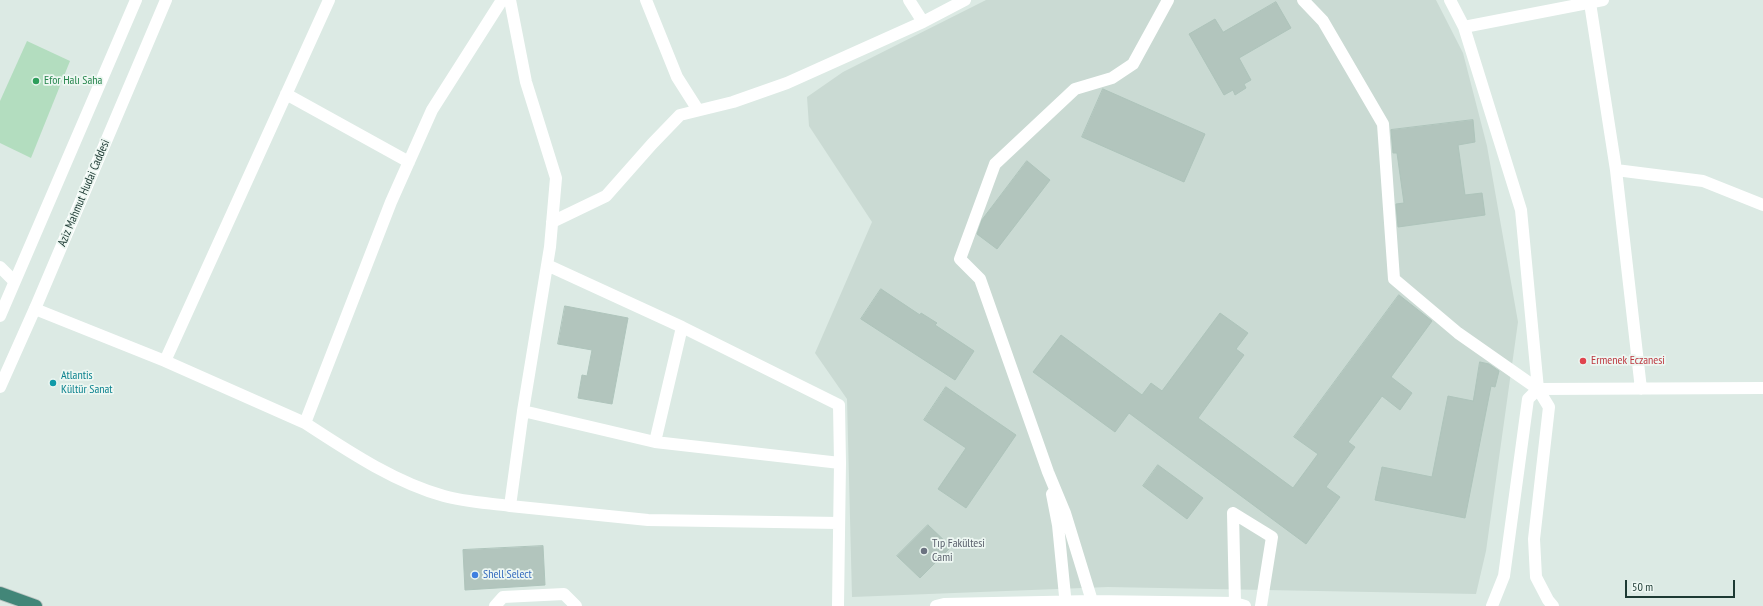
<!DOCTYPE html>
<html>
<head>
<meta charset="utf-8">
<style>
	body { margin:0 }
	#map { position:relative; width:1763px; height:606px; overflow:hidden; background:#dceae4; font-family:"PT Sans Narrow",sans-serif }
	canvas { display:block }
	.scale { position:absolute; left:1625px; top:580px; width:110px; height:18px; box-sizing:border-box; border:2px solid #1d3a33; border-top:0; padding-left:5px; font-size:12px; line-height:14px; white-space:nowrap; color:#1d3a33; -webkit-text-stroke:3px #edf7f2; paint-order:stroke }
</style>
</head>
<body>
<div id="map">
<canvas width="1763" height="606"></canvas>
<div class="scale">50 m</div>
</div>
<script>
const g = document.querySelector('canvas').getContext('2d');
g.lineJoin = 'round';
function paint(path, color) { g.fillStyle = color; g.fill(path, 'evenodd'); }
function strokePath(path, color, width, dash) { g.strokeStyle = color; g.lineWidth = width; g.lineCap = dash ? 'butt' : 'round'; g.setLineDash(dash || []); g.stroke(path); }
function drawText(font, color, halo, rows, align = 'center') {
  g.font = font + ' "PT Sans Narrow",sans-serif'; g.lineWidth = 3.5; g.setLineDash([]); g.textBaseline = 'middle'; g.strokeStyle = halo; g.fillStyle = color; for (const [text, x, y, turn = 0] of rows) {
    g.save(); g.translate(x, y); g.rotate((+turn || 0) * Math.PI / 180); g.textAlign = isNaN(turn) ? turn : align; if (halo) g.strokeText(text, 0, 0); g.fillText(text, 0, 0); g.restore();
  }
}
const built = new Path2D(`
	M986 0H1436L1463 53 1487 146 1518 322 1486 551 1476 594 1108 587 852 597 847 399 815 353 872 222 809 126 807 97 843 72Z`);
const green = new Path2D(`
	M27 41 70 61 31 158 0 143V101Z`);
const building = new Path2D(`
	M1276 2 1291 28 1239 58 1251 80 1244 84 1246 88 1235 95 1233 90 1224 95 1189 34 1215 19 1223 32Z
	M1103 89 1205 134 1184 182 1082 137Z
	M1473 120 1475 142 1458 145 1465 195 1482 193 1485 215 1398 227 1396 204 1404 203 1397 153H1393L1391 130Z
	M1027 161 1050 180 997 249 977 234 982 220Z
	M881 289 920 315 921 313 937 323 935 325 974 351 955 380 861 319Z
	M1399 295 1432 321 1391 377 1412 393 1400 410 1382 396 1348 442 1355 447 1326 487 1340 497 1306 544 1129 413 1115 432 1033 372 1061 335 1142 395 1151 383 1162 391 1220 313 1248 333 1236 349 1244 355 1198 418 1293 488 1318 454 1294 437Z
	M565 306 628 318 612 404 578 398 582 375 587 376 592 350 558 344Z
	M1480 362 1489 364 1499 371 1495 387 1491 386 1465 518 1375 500 1382 467 1432 477 1448 396 1473 401Z
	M946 387 1016 435 966 508 938 489 966 448 924 420Z
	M1158 465 1203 498 1187 519 1143 486Z
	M928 525 951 547 920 578 897 556Z
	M543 546 545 585 465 590 463 550Z`);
const minor = new Path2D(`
	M329 0 165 361 305 423 391 202 432 110 502 0
	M510 0 526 82 556 178 550 247 523 411 655 442 840 463 838 606
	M646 0 677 77 698 110
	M909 0 923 22
	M1303 0 1323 21 1383 124 1394 279 1458 333 1538 389
	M1450 0 1464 27
	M1590 3 1616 170 1641 389
	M286 94 409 162
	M1616 170 1703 181 1763 205
	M552 222 606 196 652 144 680 115 733 102 787 83 923 22 965 0
	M547 265 682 327 839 405 840 463
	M0 267 14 281
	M35 309 165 361
	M305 423C348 451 394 482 444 496 465 502 489 503 510 506L523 411
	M655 442 682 327
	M1052 494 1058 525 1066 606
	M510 506 648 520 839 523
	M1233 513 1272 537 1261 606
	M1233 513 1235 603
	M495 606 503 597 564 594 576 606
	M936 606 944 604 1092 601 1235 603 1245 606
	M1092 606V601L1065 513 1048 472 980 279 960 259 995 164 1075 89 1112 78 1133 64 1168 0
	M1492 606 1504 576 1528 399 1538 389 1521 210 1464 27 1603 0
	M1553 606 1548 600 1536 577 1534 539 1549 407 1538 389 1763 388`);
const tertiary = new Path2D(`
	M0 316 136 0
	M0 387 37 304 166 0`);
const trunk = new Path2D(`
	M0 593 36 606`);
const markers = [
	[36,81,4,"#2e9e5b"],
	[1583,361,4,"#e0444e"],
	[53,383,4,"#0f9aa8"],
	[924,551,4,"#6b7280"],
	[475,575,4,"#3f7fe0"]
];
const leisureNames = [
	["Efor Halı Saha",44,81]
];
const streetNames = [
	["Aziz Mahmut Hudai Caddesi",84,193,-67]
];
const healthNames = [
	["Ermenek Eczanesi",1591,361]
];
const cultureNames = [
	["Atlantis",61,376],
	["Kültür Sanat",61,390]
];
const worshipNames = [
	["Tıp Fakültesi",932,544],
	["Cami",932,558]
];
const shopNames = [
	["Shell Select",483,575]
];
paint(built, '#cadad3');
paint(green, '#b3ddbf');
paint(building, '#b2c5bd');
strokePath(building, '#aec4bb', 1);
strokePath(trunk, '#bbc4c2', 14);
strokePath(minor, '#fff', 12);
strokePath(tertiary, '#fff', 12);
strokePath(trunk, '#428678', 12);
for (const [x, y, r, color] of markers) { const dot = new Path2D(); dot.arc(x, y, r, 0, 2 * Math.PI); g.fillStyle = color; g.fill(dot); strokePath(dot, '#edf7f2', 1.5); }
drawText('12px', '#27864d', '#edf7f2', leisureNames, 'left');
drawText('12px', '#1d3a33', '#edf7f2', streetNames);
drawText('12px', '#be3a42', '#edf7f2', healthNames, 'left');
drawText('12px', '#0d838f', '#edf7f2', cultureNames, 'left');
drawText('12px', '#5b616d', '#edf7f2', worshipNames, 'left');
drawText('12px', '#366cbe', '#edf7f2', shopNames, 'left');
</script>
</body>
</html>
